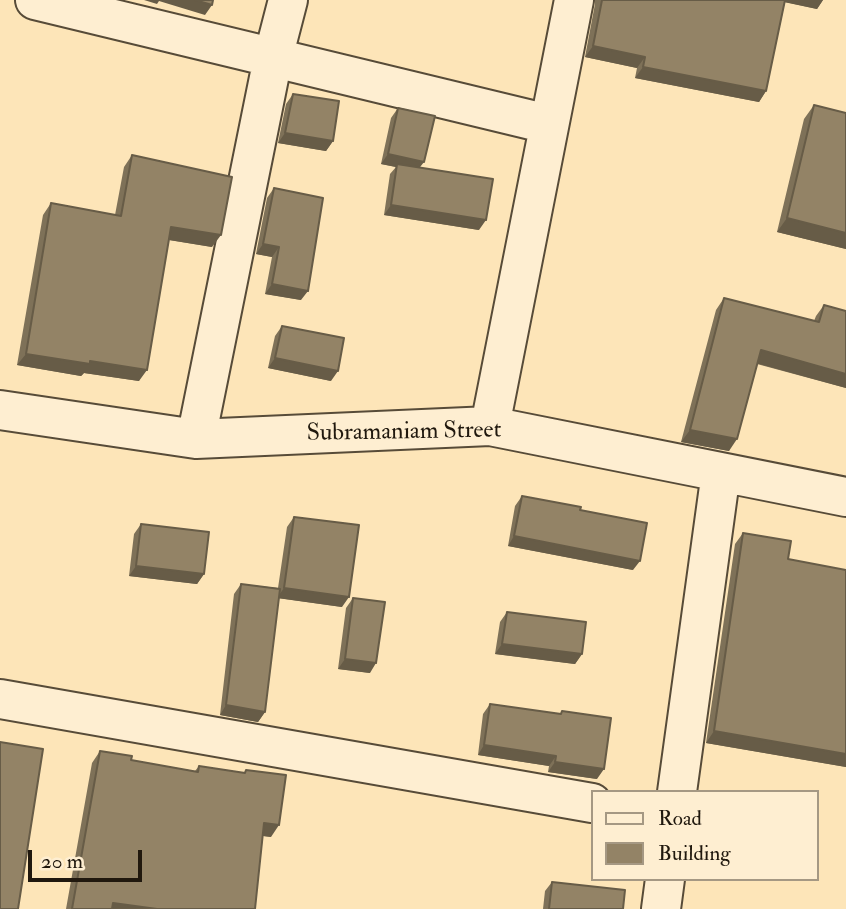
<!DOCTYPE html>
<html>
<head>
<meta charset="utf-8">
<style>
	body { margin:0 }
	#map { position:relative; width:846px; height:909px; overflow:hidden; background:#fde5b8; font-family:"IM FELL Double Pica",serif }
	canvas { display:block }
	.legend { position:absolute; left:591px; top:790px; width:228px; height:91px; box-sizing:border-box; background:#feeed1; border:2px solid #a59883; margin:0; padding:9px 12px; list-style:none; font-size:21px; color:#20180e }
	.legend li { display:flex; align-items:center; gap:14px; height:35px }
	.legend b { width:35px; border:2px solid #a59883 }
	.scale { position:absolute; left:28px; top:850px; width:114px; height:32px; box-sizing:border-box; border:4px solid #20180e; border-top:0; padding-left:9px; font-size:21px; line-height:24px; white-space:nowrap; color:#20180e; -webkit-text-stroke:5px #feeed1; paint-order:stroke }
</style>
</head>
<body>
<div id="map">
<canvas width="846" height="909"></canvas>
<ul class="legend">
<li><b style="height:9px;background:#feeed1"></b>Road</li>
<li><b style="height:19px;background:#938366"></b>Building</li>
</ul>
<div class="scale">20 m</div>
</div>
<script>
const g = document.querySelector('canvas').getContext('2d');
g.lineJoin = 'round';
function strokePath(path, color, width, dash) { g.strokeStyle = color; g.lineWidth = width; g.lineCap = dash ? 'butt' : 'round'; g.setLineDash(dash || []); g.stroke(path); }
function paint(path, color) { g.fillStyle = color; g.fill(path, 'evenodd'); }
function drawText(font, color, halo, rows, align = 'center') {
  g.font = font + ' "IM FELL Double Pica",serif'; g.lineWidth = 5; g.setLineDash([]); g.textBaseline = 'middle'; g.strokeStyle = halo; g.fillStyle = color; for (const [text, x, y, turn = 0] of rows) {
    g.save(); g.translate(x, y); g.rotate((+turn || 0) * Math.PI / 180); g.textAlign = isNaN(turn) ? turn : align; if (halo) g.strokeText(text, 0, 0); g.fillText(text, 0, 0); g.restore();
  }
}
const minor = new Path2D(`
	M35 0 548 124
	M0 410 196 439 490 426 846 497
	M490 426 574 0
	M196 439 273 58 288 0
	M0 699 592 803
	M677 792 721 472
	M661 909 665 879`);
const wall = new Path2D(`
	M595 0H823L817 9 785 2 766 91 759 102 635 78 637 68 585 57 595 4Z
	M293 94 333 141 326 151 278 143 286 104Z
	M814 105 846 113V249L777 232 804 119Z
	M398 108 420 168 479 230 384 215 390 174 396 167 381 164 391 118Z
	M132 155 212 247 169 240 139 381 84 373 81 376 17 365 43 215 51 203 115 215 124 167Z
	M274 188 301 300 265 294 272 257 256 254 267 198Z
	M724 298 814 321 816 316 824 305 846 311V388L757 364 729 451 681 442 716 310Z
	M282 326 331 381 268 368 275 336Z
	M522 496 580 510 633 570 508 546 515 506Z
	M294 517 342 607 278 598 265 712 258 722 220 715 234 594 241 584 278 588 287 527Z
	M141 524 204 574 197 584 129 576 134 534Z
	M743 533 788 559 846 570V767L706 743 735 544Z
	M353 598 370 673 338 669 346 608Z
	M507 612 582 654 575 664 495 654 500 622Z
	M490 704 560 714 562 711 597 779 548 772 549 766 478 755 483 714Z
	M100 751 131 760 195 771 199 766 244 773 246 770 271 837 263 836 255 909H66L92 763Z
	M552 882 623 909H543L545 891Z`);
const shadedWall = new Path2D(`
	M144 0H195L212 5 205 15 159 1 157 4Z
	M780 0H823L817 9 779 1Z
	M593 46 645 57 637 68 585 57Z
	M643 67 766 91 759 102 635 78Z
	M285 133 333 141 326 151 278 143Z
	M388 154 424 162 417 171 397 164 396 167 381 164Z
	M391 205 486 220 479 230 384 215Z
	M787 218 846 233V249L777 232Z
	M171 227 221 235 212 247 163 239Z
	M263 244 279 247 272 257 256 254Z
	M272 284 308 291 301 300 265 294Z
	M761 350 846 374V388L752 362Z
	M26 354 90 361 147 370 139 381 84 373 81 376 17 365Z
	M275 358 338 371 331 381 268 368Z
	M690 430 737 439 729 451 681 442Z
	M514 536 640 561 633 570 508 546Z
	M136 566 204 574 197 584 129 576Z
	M284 588 349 597 342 607 277 598Z
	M502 644 582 654 575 664 495 654Z
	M345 659 376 663 370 673 338 669Z
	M226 705 265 712 258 722 220 715Z
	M714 731 846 754V767L706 743Z
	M484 745 556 756 549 766 478 755Z
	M555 762 604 769 597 779 548 772Z
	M264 823 279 825 271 837 256 835Z
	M113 903 157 909H108Z`);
const building = new Path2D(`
	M195 0H213L212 5Z
	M602 0H785L766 91 643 67 645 57 593 46Z
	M293 94 339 101 333 141 285 133Z
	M814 105 846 113V233L787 218Z
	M398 108 435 116 424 162 388 154Z
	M132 155 232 177 221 235 171 227 147 370 90 361V364L26 354 51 203 121 216Z
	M397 164 493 179 486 220 391 205Z
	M274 188 323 198 308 291 272 284 279 247 263 244Z
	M724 298 819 322 824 305 846 311V374L761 350 737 439 690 430Z
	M282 326 344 338 338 371 275 358Z
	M522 496 581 507 580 510 647 523 640 561 514 536Z
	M294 517 359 525 349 597 284 588Z
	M141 524 209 532 204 574 136 566Z
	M743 533 791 541 788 559 846 570V754L714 731Z
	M241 584 280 589 265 712 226 705Z
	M353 598 385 602 376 663 345 659Z
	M507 612 586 622 582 654 502 644Z
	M490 704 561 714 562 711 611 718 604 769 555 762 556 756 484 745Z
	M0 742 43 749 18 909H0Z
	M100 751 132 756 131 760 198 772 199 766 245 773 246 770 286 775 279 825 264 823 255 909H157L113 903 112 909H72Z
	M552 882 625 890 623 909H549Z`);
const streetNames = [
	["Subramaniam Street",404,433,-1]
];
strokePath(minor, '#574b38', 42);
strokePath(minor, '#feeed1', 38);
paint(wall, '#7e7158');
paint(shadedWall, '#675c47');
paint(building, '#938366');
strokePath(building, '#675c47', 2);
drawText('24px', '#20180e', '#feeed1', streetNames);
</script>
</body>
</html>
